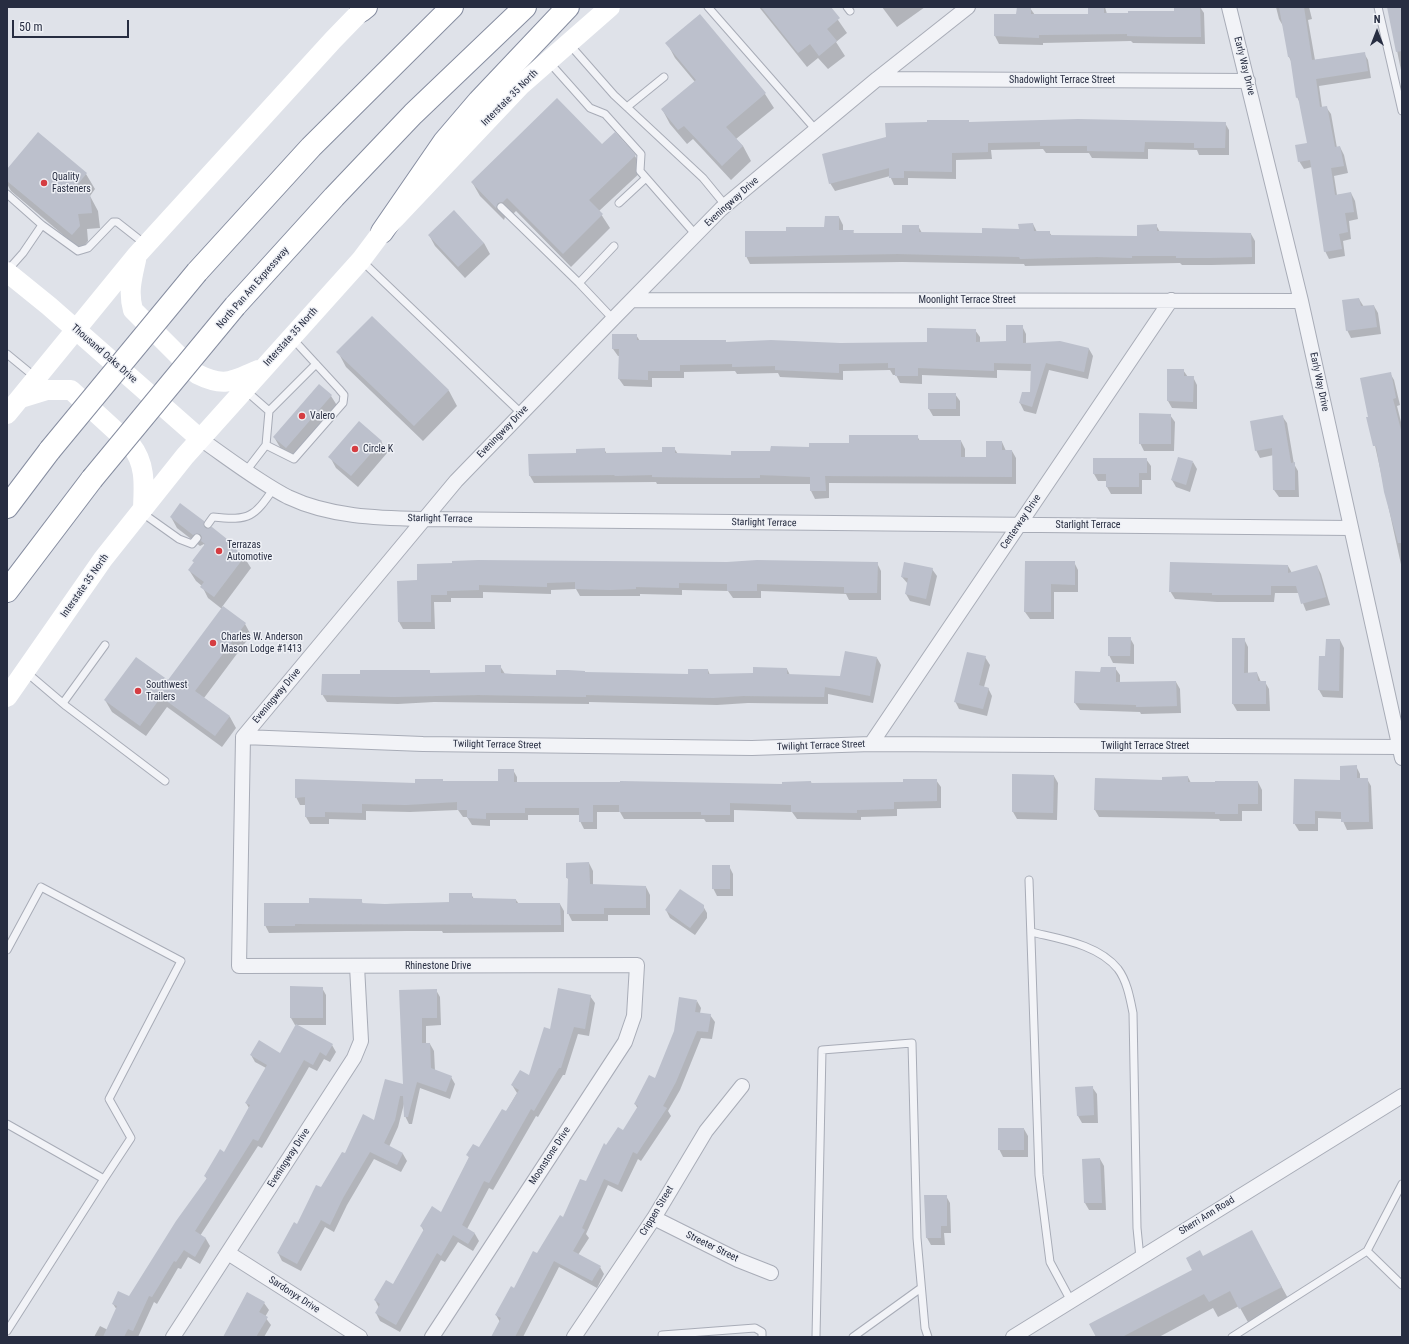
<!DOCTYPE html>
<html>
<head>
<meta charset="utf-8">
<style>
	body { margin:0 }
	#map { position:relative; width:1409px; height:1344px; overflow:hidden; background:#dfe2e9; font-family:"Roboto Condensed",sans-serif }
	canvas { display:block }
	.frame { position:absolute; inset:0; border:8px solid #272d41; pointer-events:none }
	.north { position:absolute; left:1357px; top:12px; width:40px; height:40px; -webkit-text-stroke:3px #eff1f6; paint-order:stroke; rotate:0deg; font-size:11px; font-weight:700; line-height:16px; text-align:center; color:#272d41 }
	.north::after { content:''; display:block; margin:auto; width:14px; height:18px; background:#272d41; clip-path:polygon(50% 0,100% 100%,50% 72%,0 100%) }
	.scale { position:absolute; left:12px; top:20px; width:117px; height:18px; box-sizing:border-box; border:2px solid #272d41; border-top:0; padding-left:5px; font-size:12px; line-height:14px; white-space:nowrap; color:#272d41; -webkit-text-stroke:3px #eff1f6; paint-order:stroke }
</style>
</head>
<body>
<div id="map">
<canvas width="1409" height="1344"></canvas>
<div class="frame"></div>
<div class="north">N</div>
<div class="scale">50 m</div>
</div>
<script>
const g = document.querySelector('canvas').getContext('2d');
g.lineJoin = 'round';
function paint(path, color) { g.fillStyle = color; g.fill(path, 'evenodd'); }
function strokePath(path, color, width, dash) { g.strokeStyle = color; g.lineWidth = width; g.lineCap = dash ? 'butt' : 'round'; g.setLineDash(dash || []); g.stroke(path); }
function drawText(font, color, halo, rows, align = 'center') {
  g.font = font + ' "Roboto Condensed",sans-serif'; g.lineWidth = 3; g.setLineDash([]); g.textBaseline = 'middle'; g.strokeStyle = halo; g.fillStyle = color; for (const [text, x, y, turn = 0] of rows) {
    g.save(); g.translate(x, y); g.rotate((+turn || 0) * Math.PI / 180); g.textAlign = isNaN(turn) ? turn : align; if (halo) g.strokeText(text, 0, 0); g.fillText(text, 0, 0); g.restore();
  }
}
const shadow = new Path2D(`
	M759 7H829L847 33 836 42 845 56 828 69 818 58 807 67Z
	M882 7H925L897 27Z
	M1089 7H1105L1107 14 1175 12V7H1200L1204 13 1205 44 1133 43 1131 41 1043 43V45L999 44 995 36V15H1017L1030 8 1035 15H1089Z
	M1276 7H1309L1312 19 1308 20 1315 60 1364 53 1368 60 1371 78 1319 86 1322 107H1326L1331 114 1337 148 1340 147 1344 155 1348 173 1334 176 1337 195 1351 193 1355 201 1358 219 1349 221 1351 239 1343 241 1345 256 1329 259 1325 251 1312 167 1304 169 1299 161 1308 143 1300 103 1297 97 1292 63 1289 57 1283 26 1279 19Z
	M1388 7H1402V75Z
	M700 16 765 94 774 108 736 139 743 146 751 161 731 180 693 139 687 144 670 124 662 109 695 82 675 58 667 43Z
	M970 123H1225L1229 130V155H1199L1197 150 1148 149V159L1092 158 1089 153H1046L1043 149 991 150 992 159 956 160V179L908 178V185H894L890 176 835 191 830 183Z
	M38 133 86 174 95 189 90 196 98 211 100 228 87 229 88 241 81 250 11 191 7 184V170Z
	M602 146 635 156 643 170 599 211 610 228 571 267 516 211 511 216 505 217 504 220 480 196 472 182Z
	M839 217 843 225V231H853L854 234H903L918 226 922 233 983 234 1020 230 1033 224 1037 232H1049L1052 236 1138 237 1156 225 1160 232 1251 234 1255 241V264L1212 265H1182L1180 263 1025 266 1024 264 902 262 750 264 746 256 787 232 825 228Z
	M429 235 484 243 490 254 465 278 435 246Z
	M1359 299 1364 307 1374 306 1378 313 1381 334 1351 338 1347 330Z
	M372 317 449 391 457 406 423 441 346 367 338 352Z
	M1022 326 1026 334V343L1089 349 1093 356 1088 379 1049 370 1036 414 1024 411 1020 403 1023 393H1031L1032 371 997 370V378L922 375V384L900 383 896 375H893L890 370 843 371V380L780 377 778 373 737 374 735 371 684 372V378H652V387L624 386 619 379 620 356H618L613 349 636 335 640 341 840 344 928 343 975 330 980 337V343L1007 342Z
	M1168 370H1183L1188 377H1193L1197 385V409L1172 408 1168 401Z
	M1390 373 1394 380 1400 405 1397 406 1402 426V569L1369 418Z
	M319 386 331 396 338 407 293 459 281 449 274 437Z
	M955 394 960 401V416H933L929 409Z
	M1170 415 1175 422 1174 451H1144L1140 443Z
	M1282 416 1287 423 1294 464 1298 471 1299 497H1279L1274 490V455L1260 458 1256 450Z
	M917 436 920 441H961L965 449V458H987L1002 442 1006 451H1012L1016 458V484L829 483V498L815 499 811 491V484H657L656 482 534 483 530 476 577 454 604 449 607 454 663 453 674 448 678 454 732 456Z
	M381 441 387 453 358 487 336 468 330 457Z
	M1146 459 1151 466V480H1142V494H1111L1107 487V481H1098L1094 474Z
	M1193 462 1197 469 1190 492 1176 487 1172 480Z
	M171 517 203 522 207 529 232 544 236 551 244 557 251 568 222 607 245 624 251 635 204 698 230 717 236 728 222 747 167 707 146 736 112 712 105 700 168 681 222 609 208 598 202 586 196 581 189 570 195 563 193 561 205 546 204 544 200 546 177 528Z
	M1026 562H1074L1078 570V592H1054V619H1030L1025 612Z
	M877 563 881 571V600H849L846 594 761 591V598H733L728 591 682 590V595L640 594V596H580L576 589 551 590V594L483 592V598H451V602H434L435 629H403L399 622 398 582Z
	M1288 566 1292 573 1317 566 1321 574 1330 605 1306 611 1299 593H1275L1274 602H1217L1175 599 1170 591Z
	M932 569 937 576 930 606 910 601 906 594 908 584 902 577Z
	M1130 638 1134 645V664L1113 663 1109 655Z
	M1244 639 1248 647V673H1257L1261 682H1265L1269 689 1270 711H1237L1233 704Z
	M1340 640 1344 648 1343 698 1323 697 1319 690 1320 657H1326Z
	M985 657 990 665 984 687 988 688 992 696 987 716 959 709 955 701Z
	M877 658 881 665 873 703 828 694V704L748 703 717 705 589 702V704L434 702 398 704 327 702 322 694 361 675 429 671 431 674 486 673 500 666 505 674 557 676 586 673 689 675 708 670 710 675 754 674 787 669 790 675 841 677Z
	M1115 668 1120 675V683L1176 682 1180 689 1181 713 1141 714 1140 712 1080 710 1075 703 1101 673Z
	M1356 766 1360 774V779H1367L1371 786 1373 829 1347 830 1342 819 1318 818V831H1299L1294 823Z
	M513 770 517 777V783L783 785 811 782 812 784 904 783 936 780 941 787V808L897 809V816L861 817V820L797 819 792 812 734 810V822H706L704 819H624L620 812H597V829H584L580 821V815H528V820H490V826L472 825 467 817H463L458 810 410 812 366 811V820L329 819V824H310L306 817V805H300L296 797 443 782H499Z
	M1013 775 1054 776 1058 783 1057 820 1017 819 1013 812Z
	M1188 777 1191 783 1258 782 1262 790V811H1242V821H1220L1219 819 1099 817 1095 810Z
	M589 863 593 871V885L646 887 650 895V915H608V921H572L568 913 569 880 567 878Z
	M729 866 733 874V896H717L713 888Z
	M471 894 474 899 516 900 519 904H560L564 911V932L443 933 442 931H407L269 933 265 925 310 904 361 900 363 904H385L450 903Z
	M703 906 707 913V918L695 935 670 918 666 910Z
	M322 988 326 995V1025H295L291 1018Z
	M436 990 440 997 441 1025 426 1026V1044H430L434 1051 435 1071 451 1077 455 1084 450 1099 420 1088 412 1124H409L405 1116 404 1104 398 1127 389 1147 403 1154 407 1161 401 1172 374 1159 347 1205 334 1232 325 1227 301 1271 282 1261 278 1253 345 1155 404 1085 400 991Z
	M590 996 595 1003 589 1036 578 1034 565 1075H563L538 1117 536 1116 493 1190 489 1188 467 1229 475 1234 479 1241 473 1251 458 1242 445 1262 441 1260 400 1332 380 1321 376 1313 379 1308 375 1300 393 1285 424 1231 421 1226 442 1213 469 1158 468 1155 479 1148 506 1112 517 1093 512 1085 529 1077 551 1030Z
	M697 1001 701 1008 700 1013 710 1015 715 1022 712 1039 701 1038 680 1090 668 1111 671 1116 641 1161 638 1159 622 1192 608 1185 586 1234 589 1238 578 1255 600 1267 604 1274 597 1288 559 1267 523 1337H492L500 1322 496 1315 564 1218 586 1183 607 1146 623 1131 638 1109 635 1104 655 1079Z
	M332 1045 336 1052 330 1062 324 1059 317 1071 309 1067 262 1148 258 1146 200 1236 206 1239 210 1246 200 1264 188 1257 181 1269 178 1268 157 1304 154 1302 138 1337H94L100 1326 108 1330 117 1310 113 1304 129 1297 207 1179 205 1176 225 1153 249 1108 246 1103 266 1068 255 1062 251 1055 280 1054Z
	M1092 1087 1097 1094 1098 1123H1082L1078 1116 1077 1088Z
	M1024 1129 1028 1136V1157H1003L999 1149Z
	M1100 1159 1104 1166 1106 1210H1089L1085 1203Z
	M946 1196 950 1203 951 1233H944L945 1245H931L927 1238Z
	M1260 1247 1290 1302 1249 1324 1239 1306 1218 1317 1213 1308 1159 1337H1098L1194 1270 1202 1257Z
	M247 1293 264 1303 269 1310 265 1317 271 1325 264 1337H224Z`);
const building = new Path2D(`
	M761 7H831L840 18 827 29 837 41 819 56 810 44 798 53Z
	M1017 7H1031V14H1088V7H1104V13H1128V11H1174V7H1200L1201 37H1167L1127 36V34L1039 35V38L994 36V14H1016Z
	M1279 7H1304L1312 60 1365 52 1368 71 1316 79 1320 107 1327 106 1335 147 1340 146 1344 166 1331 168 1335 195 1351 192 1354 212 1345 213 1348 232 1339 234 1342 249 1324 252 1310 160 1298 162 1295 145 1307 143 1298 97 1296 98 1290 57H1288Z
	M1387 7H1402V51L1396 52Z
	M700 14 766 93 726 127 743 146 722 166 684 126 678 130 661 109 696 80 665 43Z
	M557 98 602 144 615 132 636 155 589 200 603 214 563 254 507 198 503 202 498 203 496 208 471 182Z
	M1078 119 1226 122 1225 148H1194V143L1145 142 1144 152 1087 151V146H1040V142L988 143V152L952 153V172L904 171V178H889V168L829 184 822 154 886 137 885 123 927 122V120H969V122Z
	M38 132 87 173 78 184 90 194 92 213 78 214 80 226 72 235 7 181V169Z
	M454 210 484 243 458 267 428 235Z
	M825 216H839V230H854L853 233H902V225H919V232L982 233V228L1019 229 1018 224 1033 223 1034 231H1050V235L1137 236V225L1157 224V231L1251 233 1252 257 1208 258H1176V256H1132V258L1097 257 1020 259 1019 257 897 254 745 257V231H786V227H824Z
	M1359 298 1361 306 1374 305 1377 327 1346 331 1342 300Z
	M372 316 449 390 414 426 336 352Z
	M1006 325H1023V343L1060 341 1089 348 1084 372 1046 363 1032 407 1019 403 1022 392H1030L1031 364 994 363V371L918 368V376H895V368H888V363L839 364V373L775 370V366L732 367V364L680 365V371H648V380L618 379 619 349H612V334H637V340H726V342L771 340 840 343 927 342V328L976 329V342L1006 341Z
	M1167 369H1184V376H1194L1193 402 1167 401Z
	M1391 372 1396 398 1393 399 1402 434V543H1398L1384 492 1376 446H1373L1366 417H1368L1360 378Z
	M319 384 332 395 286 448 273 437Z
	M928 393H956V409H928Z
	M1139 413 1171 414V444H1139Z
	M1283 415 1291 463 1295 462V490H1273L1272 448 1255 451 1250 421Z
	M359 421 382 441 351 476 328 457Z
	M849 435H918V440H961V457H986V441H1002V450H1012V477L825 476 826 491H810V477L760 475V478H727L652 477V475L615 476 614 475 529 476 528 454 576 453V449L605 448V453L662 452V447H675V453L731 455V451H770L771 446 809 447V443H849Z
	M1178 457 1193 461 1186 485 1171 480Z
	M1093 458H1147V473H1139V487H1106V474H1093Z
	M180 503 204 521 205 528 212 527 232 543 231 546 245 556 214 597 200 587 204 582 188 570 194 562 192 561 205 544 201 541 202 537 200 534 193 535 170 517Z
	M478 560 727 562 757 560 878 562 877 593H844V587L757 584V591H727V584L679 583V588L636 587V589L610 590 575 589V582L547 583V587L479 585V590L447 591V595H431V622H398L397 581 417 580V564L452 563V561Z
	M1025 561H1075V585L1051 584V612H1024Z
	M904 562 933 568 926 599 905 594 908 578 901 577Z
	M1170 562 1288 565V573L1317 565 1326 597 1301 604 1296 586H1271V595H1212V593L1169 592Z
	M223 606 246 623 195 691 230 716 215 736 161 697 140 726 104 700 136 657 168 680Z
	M1108 637H1131L1130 656H1108Z
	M1232 638H1245L1244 673 1257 672 1258 681H1266V704H1232Z
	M1326 639H1340L1339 691 1318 690 1319 656H1325Z
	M845 651 877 657 870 696 825 687 824 697 743 696 713 698 586 695V697L478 695 394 697 321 695 322 674H360V670H430V673L485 672V665H501V673L513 674 556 675V670H568L585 671V672L688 674V669H708V674L753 673V667L787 668V674L840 676Z
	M967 652 986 656 979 685 989 688 983 709 954 702Z
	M1101 667H1116V682L1176 681 1177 706 1136 707V705L1074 703 1075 671 1100 672Z
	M1357 765V778H1368L1369 822H1341V812L1315 811V824H1293L1294 779 1340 780V766Z
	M498 769H514V782H620V781L782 784V782L811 781V783L903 782V779H937V801L894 802V809L857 810V813L791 812V805L730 803V815H701V812H619V805H593V822H579V808H525V813H486V819L467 818V810H457V802L406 805 362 804V813L325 812V817H305V797L295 798V779L415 783V779H443V781H498Z
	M1012 774 1054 775 1053 813 1012 812Z
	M1188 776V782H1215V781H1258V804H1238V814H1215V812L1094 810 1095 778 1162 780V777Z
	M589 862 590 884 646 886V908H604V914H567L568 878H566V863Z
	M712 865H730V889H712Z
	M680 889 704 905V910L690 928 665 910Z
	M449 893H472V898L516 899V903H560L561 925 295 924V926H264V903H309V898L362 899V903L385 904 449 902Z
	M290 986 323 987V1018H290Z
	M558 988 591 995 585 1029 574 1027 561 1068H559L534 1111 531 1109 489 1183 484 1181 462 1225 475 1233 468 1244 453 1235 441 1256 437 1253 396 1325 375 1313 380 1304 374 1300 386 1280 393 1284 424 1229 420 1226 432 1206 441 1212 469 1157 466 1155 473 1144 479 1147 502 1109 506 1111 519 1090 511 1085 520 1070 529 1075 544 1027 550 1029Z
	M437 989V1018H422V1043H430L431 1068 452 1076 446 1092 417 1082 408 1117H404L403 1096H400L395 1120 384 1143 403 1153 397 1165 370 1152 343 1198 330 1225 321 1220 297 1264 277 1253 294 1222 297 1224 316 1185 321 1187 342 1152 345 1153 363 1114 374 1120 385 1079 403 1084 399 990Z
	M679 997 697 1000 695 1012 711 1014 708 1032 697 1031 676 1082 663 1106 667 1108 637 1154 633 1152 618 1185 604 1179 582 1228 585 1230 573 1251 601 1266 592 1281 554 1261 515 1337H491L501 1318 495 1315 511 1286 514 1288 533 1251 537 1253 560 1215 563 1217 580 1179 586 1181 604 1143 606 1145 618 1127 623 1130 638 1106 634 1104 649 1075 655 1078 674 1031Z
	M296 1024 333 1044 326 1056 320 1052 313 1065 304 1060 258 1141 253 1139 195 1231 206 1238 195 1257 184 1250 176 1262 174 1261 152 1297 149 1296 133 1331 128 1329 124 1337H103L117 1306 112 1304 118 1291 129 1296 176 1221 207 1178 204 1176 220 1149 224 1152 250 1105 245 1103 267 1065 250 1055 259 1040 280 1053Z
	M1093 1086 1094 1115 1077 1116 1075 1087Z
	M998 1128H1024V1150H998Z
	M1100 1158 1102 1203H1084L1082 1159Z
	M924 1195H947V1226H941V1238H926Z
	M1252 1230 1282 1287 1239 1309 1230 1291 1209 1302 1204 1294 1122 1337H1096L1089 1324 1192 1270 1186 1258 1200 1250 1203 1256Z
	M247 1292 265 1302 259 1312 268 1317 256 1337H223Z`);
const lane = new Path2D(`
	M708 7 816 130
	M847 7 850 11
	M1378 7 1402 111
	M570 45 614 95 703 178 726 206
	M549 62 590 108 605 114 641 154 640 171 696 235
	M627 107 664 77
	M7 194 42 225
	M619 203 646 178
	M501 207 579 283 613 319
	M362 261 521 413
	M7 271 23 253 42 225 78 251 88 248 113 222H117L145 244
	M579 283 614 246
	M7 354 35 377
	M245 390 269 411 266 445
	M269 411 316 364
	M246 471 266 445 294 459 343 403 344 395 339 389 292 338
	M141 512 179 539 192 544 197 538
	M208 524 213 517C250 521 254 517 274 488
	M26 672 66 706 165 781
	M63 703 105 645
	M1029 880 1039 1175 1050 1262 1071 1301
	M1031 932C1059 939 1098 944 1118 969 1127 981 1130 998 1133 1013L1137 1228 1140 1258
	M7 950 41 887 181 961 109 1099 131 1138 104 1179 7 1124
	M1367 1251 1402 1184
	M7 1331 104 1179
	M662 1335 755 1328 762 1332V1337
	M816 1337 822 1050 912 1043 917 1238 925 1328 928 1337
	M853 1337 921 1288
	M1232 1337 1367 1251 1402 1285`);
const street = new Path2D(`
	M1229 7 1301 301 1402 758
	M877 79 1248 81
	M632 300 1301 301
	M199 438C228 458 257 481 288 497 330 517 378 518 422 519L1350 528
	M243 737 423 744 752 748 871 744 1400 747
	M871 744 1171 300
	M654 1218 738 1260 771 1273
	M228 1253 360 1337
	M173 1337 354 1058 361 1041 357 966
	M432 1337 625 1042 634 1016 637 965 239 966 243 737 456 481 613 319 721 209 877 79 968 7
	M574 1337 654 1218 706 1131 742 1086
	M1013 1337 1402 1096`);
const secondary = new Path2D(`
	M136 260C132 278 128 292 133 310L197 374C223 387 232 382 258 370
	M7 272 49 306 199 438
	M21 398 47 390H71L131 445C146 464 144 485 143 508
	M7 414 136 256 333 40 365 7
	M7 697 103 559 185 456 361 260 382 232 521 85 610 7`);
const highway = new Path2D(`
	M361 11 366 7
	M382 232 444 142 479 101 568 7
	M197 272 311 147 452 7
	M235 306 334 197 413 114 525 7
	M7 507 50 450
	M7 591 92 479`);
const highwayBridge = new Path2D(`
	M50 450 197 272
	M92 479 235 306`);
const markers = [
	[44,183,4,"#d53d42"],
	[302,416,4,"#d53d42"],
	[355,449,4,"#d53d42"],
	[219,551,4,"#d53d42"],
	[213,643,4,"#d53d42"],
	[138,691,4,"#d53d42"]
];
const streetNames = [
	["Early Way Drive",1244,66,76],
	["Shadowlight Terrace Street",1062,80],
	["Interstate 35 North",510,98,-45],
	["Eveningway Drive",732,202,-42],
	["North Pan Am Expressway",253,288,-49],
	["Moonlight Terrace Street",967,300],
	["Interstate 35 North",291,337,-48],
	["Thousand Oaks Drive",104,354,41],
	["Early Way Drive",1319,382,78],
	["Eveningway Drive",503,432,-46],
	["Starlight Terrace",440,519,1],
	["Centerway Drive",1021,522,-56],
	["Starlight Terrace",764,523,1],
	["Starlight Terrace",1088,525],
	["Interstate 35 North",85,586,-55],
	["Eveningway Drive",277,696,-50],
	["Twilight Terrace Street",497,745,1],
	["Twilight Terrace Street",821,746,-2],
	["Twilight Terrace Street",1145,746],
	["Rhinestone Drive",438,966],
	["Moonstone Drive",550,1156,-57],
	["Eveningway Drive",289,1158,-57],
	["Crippen Street",657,1211,-59],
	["Sherri Ann Road",1207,1216,-32],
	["Streeter Street",712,1247,26],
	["Sardonyx Drive",294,1295,33]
];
const poiNames = [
	["Quality",52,177],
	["Fasteners",52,189],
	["Valero",310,416],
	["Circle K",363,449],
	["Terrazas",227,545],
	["Automotive",227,557],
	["Charles W. Anderson",221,637],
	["Mason Lodge #1413",221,649],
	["Southwest",146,685],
	["Trailers",146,697]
];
paint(shadow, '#0003');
paint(building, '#bcc0cc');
strokePath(lane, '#a8acb7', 9);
strokePath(street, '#a8acb7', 16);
strokePath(highway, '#868da0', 24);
strokePath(lane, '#f2f3f7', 7);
strokePath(street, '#f2f3f7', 14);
strokePath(secondary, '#fff', 20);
strokePath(highway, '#fff', 22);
strokePath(highwayBridge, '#868da0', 24, []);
strokePath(highwayBridge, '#fff', 22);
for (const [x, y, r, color] of markers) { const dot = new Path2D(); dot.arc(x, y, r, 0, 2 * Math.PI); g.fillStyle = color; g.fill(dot); strokePath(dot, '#eff1f6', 1.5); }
drawText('10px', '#272d41', '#eff1f6', streetNames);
drawText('10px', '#272d41', '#eff1f6', poiNames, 'left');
</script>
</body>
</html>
